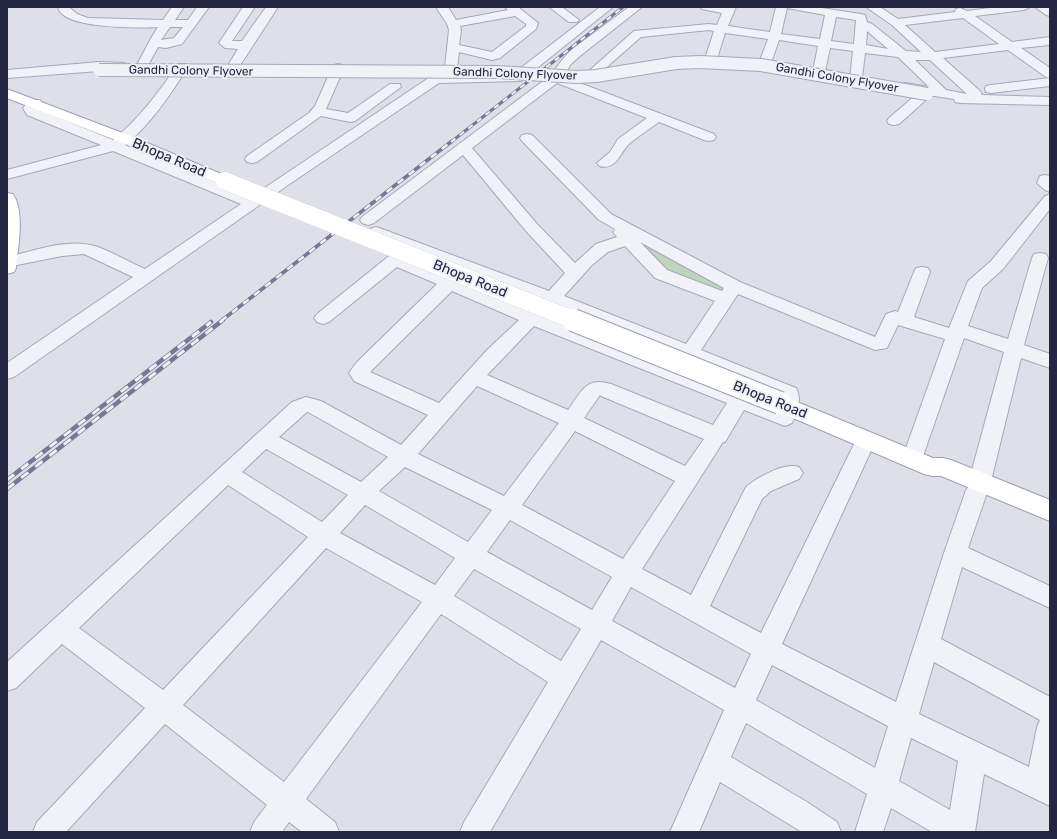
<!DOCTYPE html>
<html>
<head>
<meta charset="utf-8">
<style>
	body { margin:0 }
	#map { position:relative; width:1057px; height:839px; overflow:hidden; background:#dedfe9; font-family:Rubik,sans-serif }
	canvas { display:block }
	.frame { position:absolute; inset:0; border:8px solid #252742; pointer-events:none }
</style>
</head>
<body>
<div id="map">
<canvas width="1057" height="839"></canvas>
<div class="frame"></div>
</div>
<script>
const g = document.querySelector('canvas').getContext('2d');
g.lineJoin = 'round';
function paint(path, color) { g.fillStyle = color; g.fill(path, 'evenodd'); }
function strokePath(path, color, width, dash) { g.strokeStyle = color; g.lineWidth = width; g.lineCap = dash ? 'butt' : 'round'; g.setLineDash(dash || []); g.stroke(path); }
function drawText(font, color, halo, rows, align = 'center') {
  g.font = font + ' Rubik,sans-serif'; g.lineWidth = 4; g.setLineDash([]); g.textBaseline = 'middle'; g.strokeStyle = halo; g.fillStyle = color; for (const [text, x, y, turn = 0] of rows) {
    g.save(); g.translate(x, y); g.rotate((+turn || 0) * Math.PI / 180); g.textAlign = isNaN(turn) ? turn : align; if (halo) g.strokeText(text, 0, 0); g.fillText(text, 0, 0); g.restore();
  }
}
const green = new Path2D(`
	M645 241 728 285 721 293 673 275 639 245Z`);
const minor = new Path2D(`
	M58 7H69L77 14 88 18 163 20 172 7H184L175 20H188L197 7H209L182 44 166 48 158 47 146 69H138L136 66C144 53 149 40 158 27 139 28 61 29 58 7ZM170 27H183L174 38 161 40Z
	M243 7H255L232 41H242L266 7H278L237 70H229L227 67 238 49 225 48 219 43Z
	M436 7H448L456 20 508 10 505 7H518L538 23 536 29 500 58 492 60 459 52 457 69 451 75 513 74 600 7H613L521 81 439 83 291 183 14 377 7 379V363L133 277 84 254 62 256 7 267V257C35 251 69 237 98 247 114 253 129 262 145 269L241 204 113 151 7 179V170L101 145 27 115 23 108 30 100H40L42 103 37 109 113 140C139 119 159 92 178 64H186L188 67C170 95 151 124 125 145L251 197 445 67 449 30 447 24ZM515 16 526 24V26L492 52 459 45 461 30 460 26Z
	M549 7H562L579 20 577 22H569Z
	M629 7H642L580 56 570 65 564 77 714 134 716 137 714 140 709 141 704 140 659 122C649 129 639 136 630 143 620 152 617 171 599 166L597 163 610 152 618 139 647 118 557 83 472 148 537 224 575 263 596 244 617 237 613 232 615 229 599 220 522 141 520 138 522 135 527 134 532 135 611 214 740 282 875 337 886 314 895 311 898 312 914 272 916 268 922 267 928 268 930 272 914 317 949 328 968 281 991 261 1045 196 1050 194V209L1003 269 982 288 968 326 1008 339 1032 258 1034 254 1040 253 1046 254 1048 258 1024 345 1050 354V368L1021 358 991 481 986 487 988 490 968 548 1050 586V608L962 567 941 639 1050 697V806L984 774 975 832H932L891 808 883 832H855L867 794 746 723 731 757 807 802 837 822 841 832H802L720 782 699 832H670L724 710 601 640 490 832H460L464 822 548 682 441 614 306 799 335 822 339 832H302L289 822 282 832H250L254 822 267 805 165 724 66 832H33L37 822 145 708 62 644 16 688 7 691V662L292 402 306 397 321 401 401 445 428 415 354 381 349 373 356 363 437 284 397 267 329 322 323 324 317 322 314 318 317 314 389 256 403 248 370 235 368 232 370 229 376 227 382 229 549 291 565 273 526 231 463 155 374 223 368 225 362 223 360 220 362 217 551 75 562 60 571 50ZM640 242 724 288 722 291 667 270ZM625 246 655 278 715 301 686 344 564 296 592 265 608 252ZM414 252 540 300 529 310 408 259ZM452 291 519 320 487 350 439 403 370 372ZM738 294 875 350 887 348 898 325 945 339 902 459 905 465 912 467 919 465 922 459 964 338 1004 352 969 481 971 483 966 490 944 553 896 702 782 644 876 440 873 434 866 432 859 434 761 633 710 606 762 499 771 491 799 479 803 473 799 467C785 462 758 477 746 487L691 595 642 569 723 442H725L744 410 785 426 792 423C798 412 802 399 796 388L701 350ZM555 306 779 397V407L544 316ZM534 326 727 403 713 425 611 384C586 376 581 392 568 410L487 375ZM477 386 559 423 504 496 418 454ZM600 395 601 396 704 439 685 466 584 418ZM307 412H308L388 457 361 482 279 437ZM575 431 675 481 623 559 522 505ZM266 449 348 495 322 522 242 472ZM405 467 492 510 468 542 379 491ZM228 485 308 537 163 690 79 628ZM365 505 455 558 435 585 340 533ZM510 520 612 577 592 610 487 552ZM326 548 422 602 284 782 183 705ZM474 569 581 629 561 661 454 596ZM631 587 751 654 735 688 612 621ZM934 662 1040 720 1037 727 1029 767 919 714ZM772 665 888 726 875 768 756 700ZM911 738 958 761 950 810 899 781Z
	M700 7H736L728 26 770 32 776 7H815L861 14 865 15 867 22 872 24 906 51 921 52 892 25 866 7H880L898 19 955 12 956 9 960 8 967 11 997 7H1030L1024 10 975 16 1012 42 1050 37V45L1021 48 1050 68V78L1046 77 1008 50 943 58 980 91 982 94 981 95 1050 97V105L960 103 955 102 954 99 928 95 927 99 899 124 894 125 889 124 887 121 889 118 918 93 901 90 900 87 901 84 906 83 929 87 898 57 865 53 862 78 861 81H851L850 78 853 51 830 48 825 71 823 74H815L813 71 818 46 779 40 771 63 769 66H761L759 63 768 39 725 33 717 59 715 62H707L705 59 714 31 709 30 641 37 600 73H592L590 70 634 31 709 24 717 25 722 13 702 9ZM787 8 825 15 820 39 781 34ZM836 17 856 20 854 44 831 41ZM963 18 999 44 935 52 905 25ZM867 31 888 49 866 45ZM915 60H930L967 94 946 90Z
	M1035 7H1049L1050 8V16L1046 15Z
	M99 62 125 63 127 66 125 69 7 78V70Z
	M338 64 342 65 344 68 326 109 348 113 390 84H400L401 87 355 121 350 122 321 116 257 162 252 163 247 162 245 159 247 156 309 113 315 106 332 68 334 65Z
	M1050 78V86L991 93 986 92 985 89 986 86 991 85Z
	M1045 175 1050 176V192L1045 190 1037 183 1040 176Z`);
const major = new Path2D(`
	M7 89 133 137 231 178 233 181 231 184 225 186 219 184 123 143 7 98Z
	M7 193 13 194C25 212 18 248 16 268L14 272 7 274Z
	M780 395 933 458H943L951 460 1050 500V521L941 476H932L924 474 772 409 769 403 772 397Z`);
const railFar2 = new Path2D(`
	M451 142 623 7`);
const railFar1 = new Path2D(`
	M221 321 452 141`);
const rail = new Path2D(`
	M7 480 211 322
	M7 489 223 320`);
const minorBridge = new Path2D(`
	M99 70 497 72 577 77 596 76 676 63 700 62 761 65 927 94`);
const majorBridgeFar1 = new Path2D(`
	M225 181 576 321`);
const majorBridge = new Path2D(`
	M573 320 780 403`);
const farStreetnames = [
	["Gandhi Colony Flyover",191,71,1],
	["Gandhi Colony Flyover",515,74,2],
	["Gandhi Colony Flyover",837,78,10]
];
const streetNames = [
	["Bhopa Road",169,158,23],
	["Bhopa Road",470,279,22],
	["Bhopa Road",770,400,22]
];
paint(green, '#bed4bf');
strokePath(minor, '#a6a8b7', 2);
strokePath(major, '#9c9fb7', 2);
paint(minor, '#f1f2f7');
paint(major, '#fff');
strokePath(railFar2, '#767895', 3);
strokePath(railFar1, '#767895', 3.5);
strokePath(rail, '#767895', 4.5);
strokePath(railFar2, '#eeeff7', 2, [5.5]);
strokePath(railFar1, '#eeeff7', 2.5, [7]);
strokePath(rail, '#eeeff7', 3, [9]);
strokePath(minorBridge, '#a6a8b7', 14, []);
strokePath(majorBridgeFar1, '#9c9fb7', 18, []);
strokePath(majorBridge, '#9c9fb7', 24, []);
strokePath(minorBridge, '#f1f2f7', 12);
strokePath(majorBridgeFar1, '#fff', 18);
strokePath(majorBridge, '#fff', 22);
drawText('12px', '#252742', '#eeeff7', farStreetnames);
drawText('14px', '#252742', '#eeeff7', streetNames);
</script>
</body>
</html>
